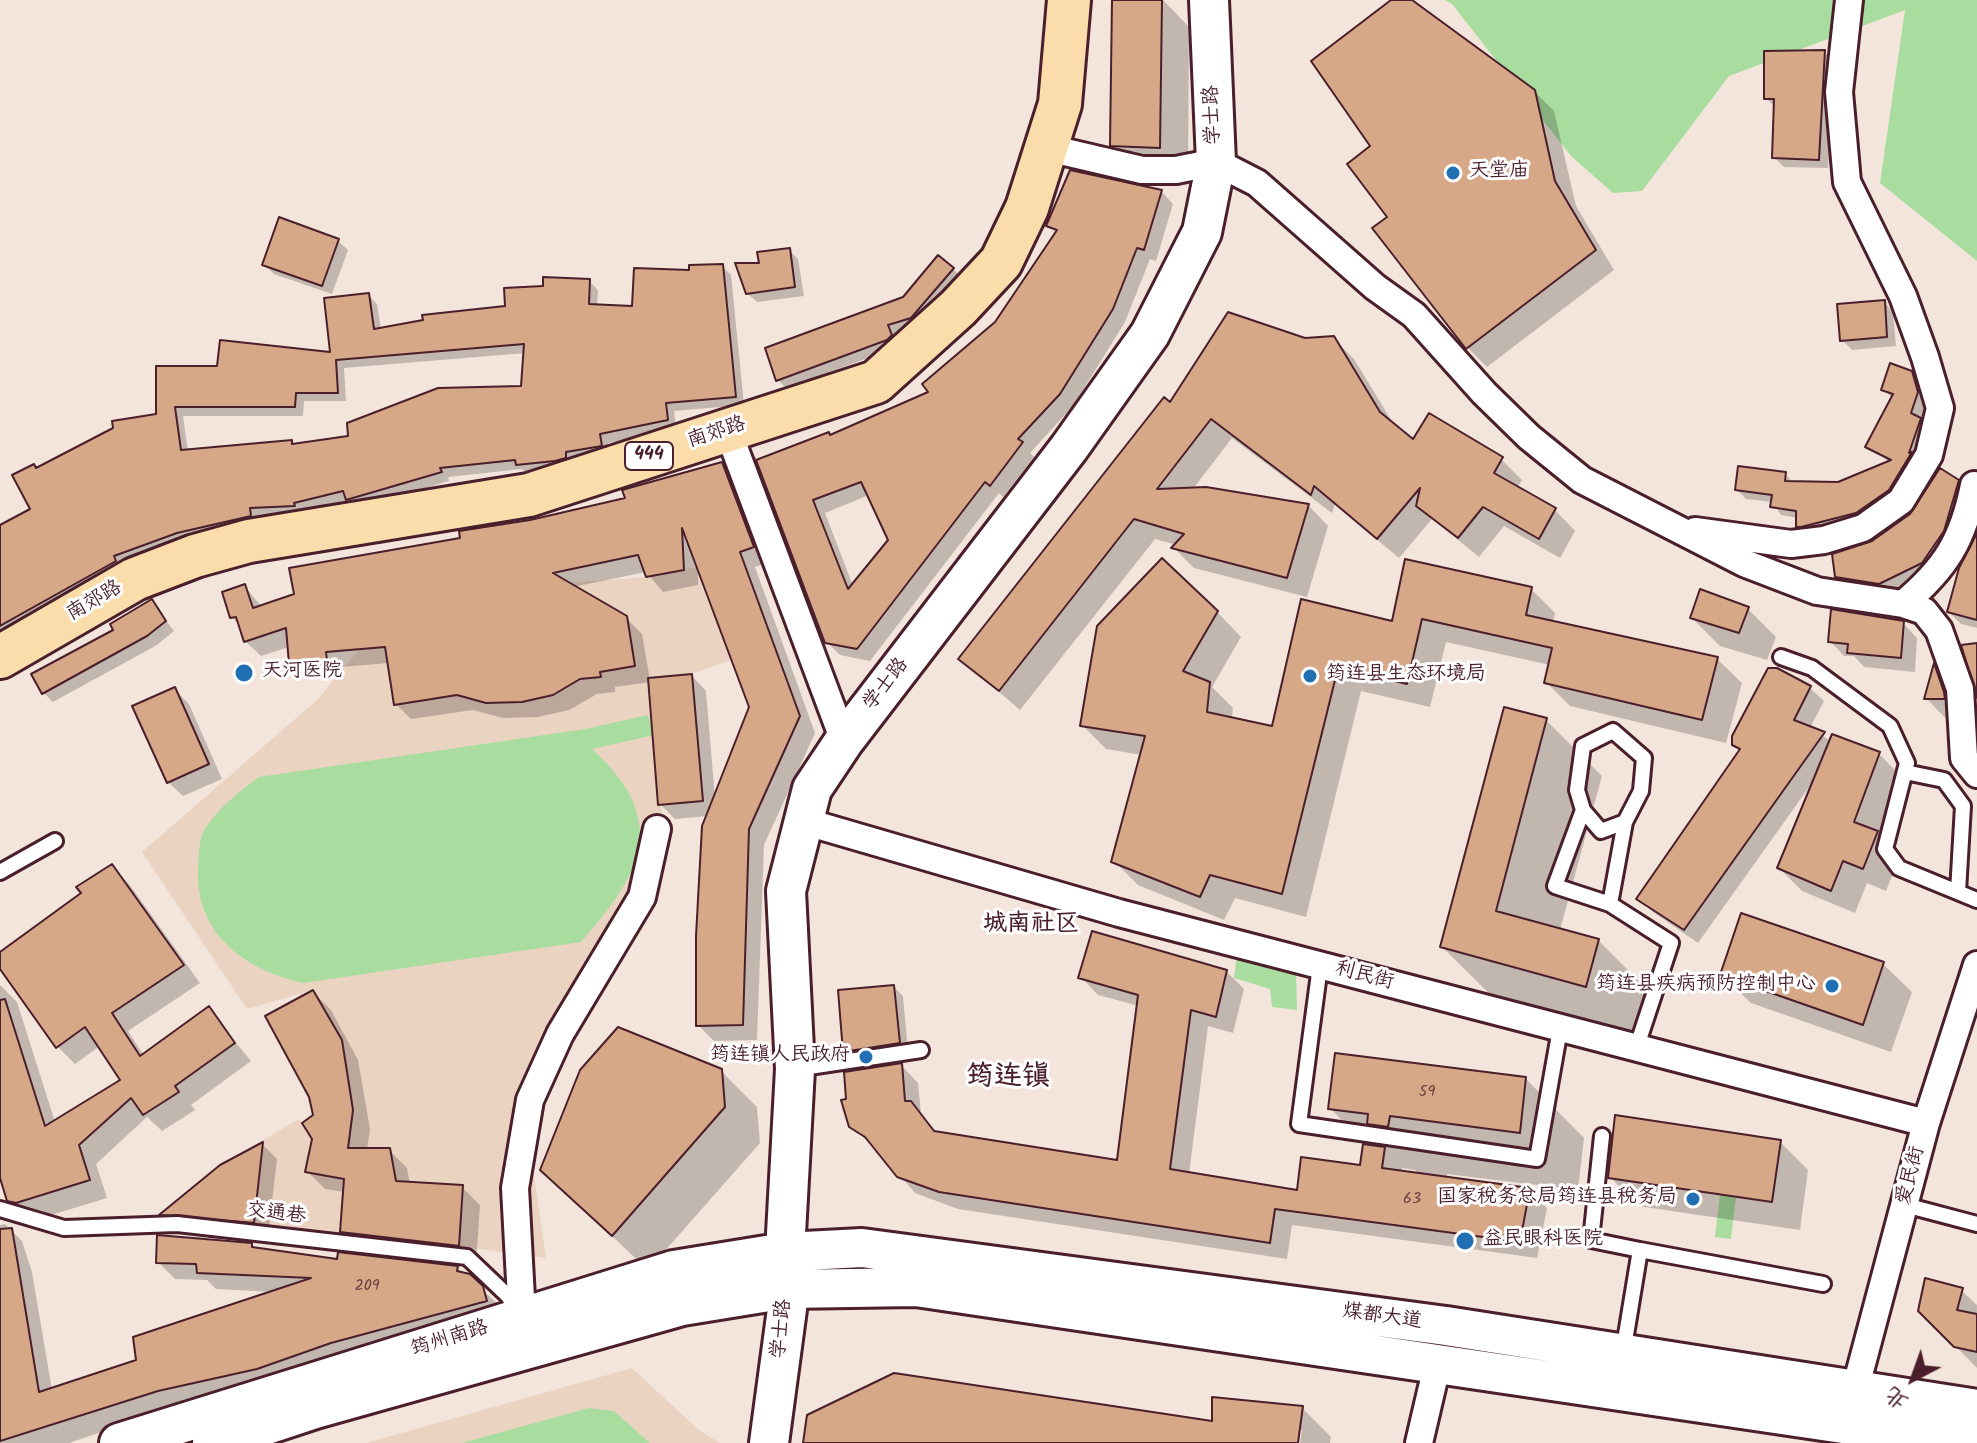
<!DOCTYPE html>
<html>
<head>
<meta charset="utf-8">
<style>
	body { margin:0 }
	#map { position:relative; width:1977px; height:1443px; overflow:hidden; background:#f3e5db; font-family:Kalam,"LXGW WenKai TC",sans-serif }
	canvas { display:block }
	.north { position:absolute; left:1873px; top:1339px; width:80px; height:80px; -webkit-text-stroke:6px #fff; paint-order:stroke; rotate:221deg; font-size:22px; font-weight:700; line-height:32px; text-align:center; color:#4a1f2b }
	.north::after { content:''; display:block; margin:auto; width:28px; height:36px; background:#4a1f2b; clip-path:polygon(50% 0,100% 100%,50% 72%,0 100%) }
</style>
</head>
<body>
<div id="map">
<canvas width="1977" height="1443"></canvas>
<div class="north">北</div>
</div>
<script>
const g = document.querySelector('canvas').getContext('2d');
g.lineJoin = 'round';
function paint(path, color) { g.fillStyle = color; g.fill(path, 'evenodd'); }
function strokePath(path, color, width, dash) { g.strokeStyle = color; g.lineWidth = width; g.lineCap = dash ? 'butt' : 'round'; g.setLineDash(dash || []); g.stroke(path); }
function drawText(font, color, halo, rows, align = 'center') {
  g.font = font + ' Kalam,"LXGW WenKai TC",sans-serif'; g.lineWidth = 6; g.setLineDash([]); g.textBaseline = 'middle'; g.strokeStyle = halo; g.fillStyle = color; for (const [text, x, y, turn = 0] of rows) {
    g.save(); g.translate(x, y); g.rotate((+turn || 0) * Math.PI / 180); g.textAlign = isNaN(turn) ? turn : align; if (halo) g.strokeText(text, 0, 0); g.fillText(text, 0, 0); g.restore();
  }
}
const built = new Path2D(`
	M698 567 731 660 692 674 648 678 666 856 606 985 558 1063 530 1148 546 1258 459 1246 463 1186 396 1181 389 1148H348L353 1110 341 1040 314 990 247 1009 142 852 318 699 388 615 528 586 646 577Z
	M299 1119 344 1179 339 1234 160 1214 220 1165Z
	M632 1368 700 1431 720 1443H366Z`);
const green = new Path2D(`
	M1445 0H1977V261L1880 183 1905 10 1729 76 1642 191 1613 193 1571 156 1452 4Z
	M648 715 654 735 592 749C671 821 642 873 581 942L303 983C246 970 196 935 198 871 199 857 198 841 205 829 219 807 239 792 259 777L585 729Z
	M1237 954 1296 970 1297 1010 1272 1007 1270 989 1234 978Z
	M1720 1195 1736 1197 1731 1239 1715 1237Z
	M589 1408 614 1411 650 1443H462Z`);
const shadow = new Path2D(`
	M1114 0H1163L1189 27 1188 175 1140 174 1112 145Z
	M1394 0H1409L1534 91 1554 111 1576 206 1614 270 1487 367 1468 348 1375 229 1390 217Z
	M1824 52 1834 62 1828 168 1784 167 1774 157 1776 108 1766 98Z
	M1161 191 1173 204 1156 261 1150 259 1125 322 1073 406 1030 453 1034 457 1003 497 999 493 870 661 840 655 827 642 758 461 831 436 931 392 996 323 1057 234 1049 225ZM869 495 891 541 853 586 825 513Z
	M338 241 348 250 332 294 274 274 264 264Z
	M789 250 798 259 804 296 757 302 747 293Z
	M722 266 731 275 744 405 674 411 676 429 608 443 610 455 565 469 527 474 522 469 448 477 449 481 357 508 349 500 303 515 258 517 259 525 0 640V528L32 510 37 470 158 416 219 368 332 355 368 295 377 304 381 330 507 308 545 288 589 281 598 290 597 307 634 308 691 273ZM526 353 523 388 350 437 295 446 292 443 188 452 183 416H303L304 401H346L344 368Z
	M953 269 961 277 918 326 895 333 899 344 895 348 786 388 778 380Z
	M1884 302 1893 312 1896 346 1852 350 1842 340Z
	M1333 338 1354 359 1396 428 1413 442 1501 459 1522 480 1517 488 1555 510 1575 531 1560 558 1504 526 1479 557 1432 519 1399 558 1335 504 1332 513 1232 438 1193 489 1308 505 1328 526 1307 597 1194 568 1174 548 1177 545 1155 539 1020 710 961 659 1170 405 1304 340Z
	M1911 373 1921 383 1927 402 1920 420 1929 429 1918 461 1865 522 1807 535 1798 526V518L1781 515 1773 502 1746 499 1737 490 1785 474 1794 483 1839 484 1891 463 1868 446 1893 399 1883 389Z
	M722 464 737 480 769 563 755 567 815 733 764 845 757 1040 714 1041 698 1025 708 816 675 819 660 804 650 682 615 687V692L597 694 569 710 538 717 503 718 473 710 411 719 396 704 389 663 341 667V675L306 678 291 663 289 647 261 656 245 641 241 627 232 617 245 587 262 607 462 539 628 499ZM698 567 751 707 715 798 706 691 692 676 650 680 642 634 626 618 573 587 646 572 663 592 698 585Z
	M1958 482 1967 491 1931 572 1889 593 1846 586 1836 577 1873 543Z
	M1977 536V628L1961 624 1949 612Z
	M1531 589 1555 613 1553 623 1717 659 1742 683 1726 743 1570 706 1546 682 1550 665 1446 642 1430 707 1361 691 1306 917 1235 898 1224 920 1138 885 1114 861 1142 755 1106 749 1082 725 1217 612 1241 637 1212 687 1233 708 1232 719 1273 728 1303 602 1394 623Z
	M151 601 174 631 157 645 53 702 44 693Z
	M1748 609 1776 637 1767 660 1720 646 1692 618Z
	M1903 623 1917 638 1915 672 1864 667 1854 656H1844L1830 641Z
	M1771 667 1810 688 1824 701 1810 728 1831 741 1879 754 1902 777 1880 836 1900 856 1886 891 1867 883 1855 913 1802 891 1779 868 1812 783 1698 943 1653 912 1639 898 1741 751 1734 744V737Z
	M1935 667 1961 693 1954 727 1926 698Z
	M174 689 189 704 222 779 183 796 168 782Z
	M1506 709 1546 720 1602 776 1560 930 1598 940 1654 996 1642 1041 1498 1002 1442 947Z
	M111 866 129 884 200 983 128 1031 144 1056 208 1009 251 1061 191 1105 195 1110 162 1131 147 1117 96 1164 107 1198 35 1220 27 1218 9 1200 0 1172V985L17 1002 55 1122 123 1081 100 1046 75 1064 57 1046 0 965V954L83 894Z
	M1883 964 1912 992 1891 1052 1751 1003 1722 975Z
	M1226 971 1244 989 1233 1033 1208 1026 1189 1174 1299 1193 1362 1167 1365 1144 1330 1108 1526 1079 1584 1138 1578 1190 1447 1174V1179L1529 1190 1547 1208 1537 1258 1292 1225 1287 1259 958 1209 915 1193 878 1150 850 1126 901 1065 918 1083 921 1114 938 1133 1118 1162 1139 1006 1098 995 1081 977ZM1402 1168 1415 1170 1421 1176 1401 1173Z
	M894 987 903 996 908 1052 855 1060 845 1051Z
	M313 992 331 1010 358 1060 370 1129 367 1150H389L407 1168 410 1184 462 1187 480 1205 476 1263 359 1249 342 1232 345 1192 325 1189 307 1171 314 1138Z
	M721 1071 757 1107 760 1143 648 1270 542 1170Z
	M1780 1142 1808 1170 1800 1230 1638 1206 1610 1177Z
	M263 1145 277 1159 268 1236 176 1228 162 1215 221 1166Z
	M5 1224 22 1241 32 1272 52 1390 138 1361 275 1292 216 1289 207 1280 175 1279 158 1262 251 1245 256 1249 339 1262 457 1268 499 1305 502 1318 176 1407 69 1443H0V1225Z
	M1961 1290 1977 1305V1368L1920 1310Z
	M1302 1408 1331 1437 1330 1443H1300L1302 1430H1298L1296 1443H805L1214 1424Z`);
const building = new Path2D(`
	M1112 0H1162L1160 148 1110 146Z
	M1391 0H1412L1535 90 1555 181 1596 250 1466 349 1372 228 1387 217 1347 164 1370 146 1311 61Z
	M1825 50 1819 160 1772 158 1774 99H1764V51Z
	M1070 170 1162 190 1144 250 1137 248 1113 309 1060 394 1018 439 1023 442 990 486 985 482 857 649 825 643 756 460 829 432 830 435 928 392 922 384 995 322 1057 230 1046 226ZM861 482 888 540 848 589 813 500Z
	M279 217 339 239 322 286 262 265Z
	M790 248 795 287 746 294 735 263H759L757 252Z
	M938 255 954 268 911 318 888 325 892 335 887 340 776 381 765 348 903 297Z
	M723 264 736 397 666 403 668 420 600 434 602 446 566 452V458L555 461 516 465 515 460 440 468 442 472 346 500 343 491 294 503 295 506 250 508 251 516 177 533 114 556 116 561 0 626V525L30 509 12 475 34 464 36 468 113 428 112 421 156 414V366H217L220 340 330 352 324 298 369 293 374 329 423 320 422 315 505 306 504 288 543 286V277L590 279 589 304 632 306 634 268 689 270V265ZM524 344 521 386 438 388 347 423 348 436 292 444V440L181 450 175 407H295L296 393H338L336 360Z
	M1885 300 1887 337 1840 341 1837 304Z
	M1228 312 1305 338 1334 336 1380 412 1413 439 1429 413 1503 457 1494 473 1556 508 1539 539 1483 507 1458 538 1416 506 1420 488 1377 539 1314 486 1311 495 1211 419 1157 489 1206 487 1309 504 1287 578 1171 548 1184 534 1134 519 999 691 958 659 1164 397 1170 402Z
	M1890 363 1912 371 1918 392 1911 413 1921 418 1909 453 1912 452 1889 490 1856 513 1801 527H1796V511L1770 507 1772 495 1735 490 1738 466 1786 472 1785 481 1838 482 1891 460 1865 447 1893 394 1881 390Z
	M722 462 754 547 740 552 800 716 749 829 743 1025 696 1026V936L702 826 749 707 682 528 684 570 646 577 638 555 553 573 627 616 635 666 600 672 601 677 580 679 553 695 522 702 486 703 457 695 394 705 385 647 326 652 327 660 289 664 286 628 244 642 236 617 230 618 222 592 245 584 253 608 294 594 289 568 460 538 459 531 530 520 625 498 622 490Z
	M1940 468 1959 480 1944 531 1922 563 1879 584 1835 577 1832 554 1872 541 1910 514Z
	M1977 533V620L1947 612 1959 568Z
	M1162 558 1218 611 1183 671 1210 682 1207 712 1272 726 1301 599 1392 621 1405 559 1532 587 1526 615 1718 657 1702 720 1544 683 1552 648 1422 619 1407 684 1338 668 1282 894 1210 875 1200 897 1111 862 1145 736 1080 726 1097 626Z
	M1700 589 1749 607 1739 633 1690 618Z
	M152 599 166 621 147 636 42 694 31 674 113 630 110 624Z
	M1831 609 1904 621 1901 658 1847 653 1848 644 1828 642Z
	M1977 643V698L1961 645Z
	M1934 663 1944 692 1945 699H1924Z
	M1768 668H1777L1811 686 1794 720 1825 732 1684 930 1636 899 1740 749 1732 745V736Z
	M692 674 703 801 658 805 648 678Z
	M175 687 209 764 167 783 132 706Z
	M1504 707 1547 718 1496 911 1599 939 1586 987 1440 947Z
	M1832 734 1880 752 1854 822 1878 831 1863 869 1843 861 1831 891 1777 868Z
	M112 864 184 965 112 1013 140 1056 209 1006 235 1043 175 1086 179 1092 143 1115 131 1098 79 1145 90 1180 16 1203 7 1201 0 1178V1000L5 999 45 1126 120 1080 85 1027 56 1048 0 969V952L81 893 76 887Z
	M1741 913 1884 962 1863 1025 1720 975Z
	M1092 931 1227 970 1216 1017 1191 1010 1170 1169 1297 1190 1301 1157 1360 1165 1363 1144 1385 1147 1382 1168 1530 1188 1520 1242 1275 1209 1270 1243 939 1192 897 1177 865 1137 849 1127 841 1100 846 1099 844 1072 902 1063 905 1101H911L934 1131 1117 1160 1138 995 1078 978Z
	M894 985 900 1043 843 1052 838 990Z
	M313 990 342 1040 353 1110 348 1148H390L396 1181 463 1185 459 1246 340 1232 344 1179 305 1172 312 1139 302 1123 313 1115 309 1097 265 1016Z
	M618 1027 722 1069 725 1107 612 1236 540 1170 580 1070Z
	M1335 1053 1526 1077 1520 1133 1390 1116 1388 1127 1367 1124 1368 1114 1328 1109Z
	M1615 1115 1781 1140 1772 1202 1608 1178Z
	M263 1142 254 1223 159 1215 220 1165Z
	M12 1228 39 1392 136 1360 133 1337 311 1278 197 1273 196 1264 156 1263 157 1235 252 1243V1247L337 1259 338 1252 458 1266 457 1271 470 1274 483 1286 487 1301 331 1343 257 1369 158 1391 0 1441V1229Z
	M1925 1278 1963 1288 1957 1310 1977 1314V1352L1954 1347 1918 1311Z
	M894 1373 1212 1421V1397L1303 1406 1298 1443H803L807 1415Z`);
const lane = new Path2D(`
	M1781 657 1812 668 1890 726 1907 763 1885 849 1899 868 1977 900
	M1905 772 1944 780 1963 806 1958 892
	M1583 810 1601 831 1625 822 1641 791 1644 758 1613 731 1583 746 1577 790 1583 810 1555 886 1610 904 1671 943 1636 1049
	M0 872 55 841
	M1610 904 1625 822
	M1320 966 1299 1124 1537 1159 1560 1029
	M796 1069 921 1050
	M1602 1136 1591 1240 1640 1250
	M1905 1205 1977 1224
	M0 1209 64 1228 177 1224 467 1257 508 1296 518 1312
	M1623 1353 1640 1250 1823 1284`);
const street = new Path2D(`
	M1048 148 1142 170H1176L1216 162 1257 183 1375 287 1414 315 1484 393 1529 437 1582 480 1744 563 1817 591 1903 604 1924 611 1939 630 1960 689 1964 758 1977 774
	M728 431 844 741
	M1695 531 1791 544 1824 540 1863 528 1901 501 1929 455 1940 408 1925 357 1903 296 1847 182 1839 92 1849 0
	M1903 604C1946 568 1963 540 1974 485
	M803 821 1119 913 1926 1123
	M522 1317 515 1188 530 1100 560 1034 642 897 657 829
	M1855 1390 1926 1123 1977 965
	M1419 1443 1437 1366`);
const secondary = new Path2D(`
	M119 1443 674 1270 785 1252 862 1248 1446 1326 1977 1409
	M212 1443 315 1409 682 1306 787 1289 916 1287 1972 1443
	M769 1443 787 1309 785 1252 795 1069 786 891 812 789 844 741 1069 448 1150 334 1202 232 1216 162 1209 0`);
const primary = new Path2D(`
	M0 657 135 579 195 556 249 541 529 495 876 382 958 308 1001 262 1027 208 1060 104 1069 0`);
const markers = [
	[1453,173,8,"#1f6fb2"],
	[244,673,10,"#1f6fb2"],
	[1310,676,8,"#1f6fb2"],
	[1832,986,8,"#1f6fb2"],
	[866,1057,8,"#1f6fb2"],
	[1693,1199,8,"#1f6fb2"],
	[1465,1241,10,"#1f6fb2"]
];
const numberNames = [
	["59",1427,1093],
	["63",1412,1200],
	["209",367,1287]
];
const shields = [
	[649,456,48]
];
const shieldNames = [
	["444",649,456]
];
const streetNames = [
	["学士路",1214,115,-92],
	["南郊路",717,434,-18],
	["南郊路",95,602,-30],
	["学士路",887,685,-52],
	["利民街",1364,977,15],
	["爱民街",1912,1176,-75],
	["交通巷",276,1215,7],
	["煤都大道",1382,1318,8],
	["学士路",783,1329,-84],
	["筠州南路",450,1340,-17]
];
const poiNames = [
	["天堂庙",1469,173],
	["天河医院",262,673],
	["筠连县生态环境局",1326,676],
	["筠连县疾病预防控制中心",1816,986,"right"],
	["筠连镇人民政府",850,1057,"right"],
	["国家税务总局筠连县税务局",1677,1199,"right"],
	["益民眼科医院",1483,1241]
];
const quarterNames = [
	["城南社区",1031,926]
];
const districtNames = [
	["筠连镇",1008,1079]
];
paint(built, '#ebd3c2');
paint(green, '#a9dd9f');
paint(shadow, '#0003');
paint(building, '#d7a888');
strokePath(building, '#4a1f2b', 2);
strokePath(lane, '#4a1f2b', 20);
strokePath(street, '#4a1f2b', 32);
strokePath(secondary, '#4a1f2b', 44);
strokePath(primary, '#4a1f2b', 48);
strokePath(lane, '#fff', 14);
strokePath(street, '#fff', 26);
strokePath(secondary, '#fff', 38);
strokePath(primary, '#faddab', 42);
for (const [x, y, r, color] of markers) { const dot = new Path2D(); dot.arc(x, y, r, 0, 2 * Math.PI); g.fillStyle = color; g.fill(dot); strokePath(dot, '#fff', 3); }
drawText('16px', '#6d4142', null, numberNames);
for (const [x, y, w] of shields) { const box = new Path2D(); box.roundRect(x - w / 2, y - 14, w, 28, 6); g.fillStyle = '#fff'; g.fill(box); strokePath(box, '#4a1f2b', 2); }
drawText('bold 18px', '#4a1f2b', null, shieldNames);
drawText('20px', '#4a1f2b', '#fff', streetNames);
drawText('20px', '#4a1f2b', '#fff', poiNames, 'left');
drawText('bold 24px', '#4a1f2b', '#fff', quarterNames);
drawText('bold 28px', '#4a1f2b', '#fff', districtNames);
</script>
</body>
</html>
